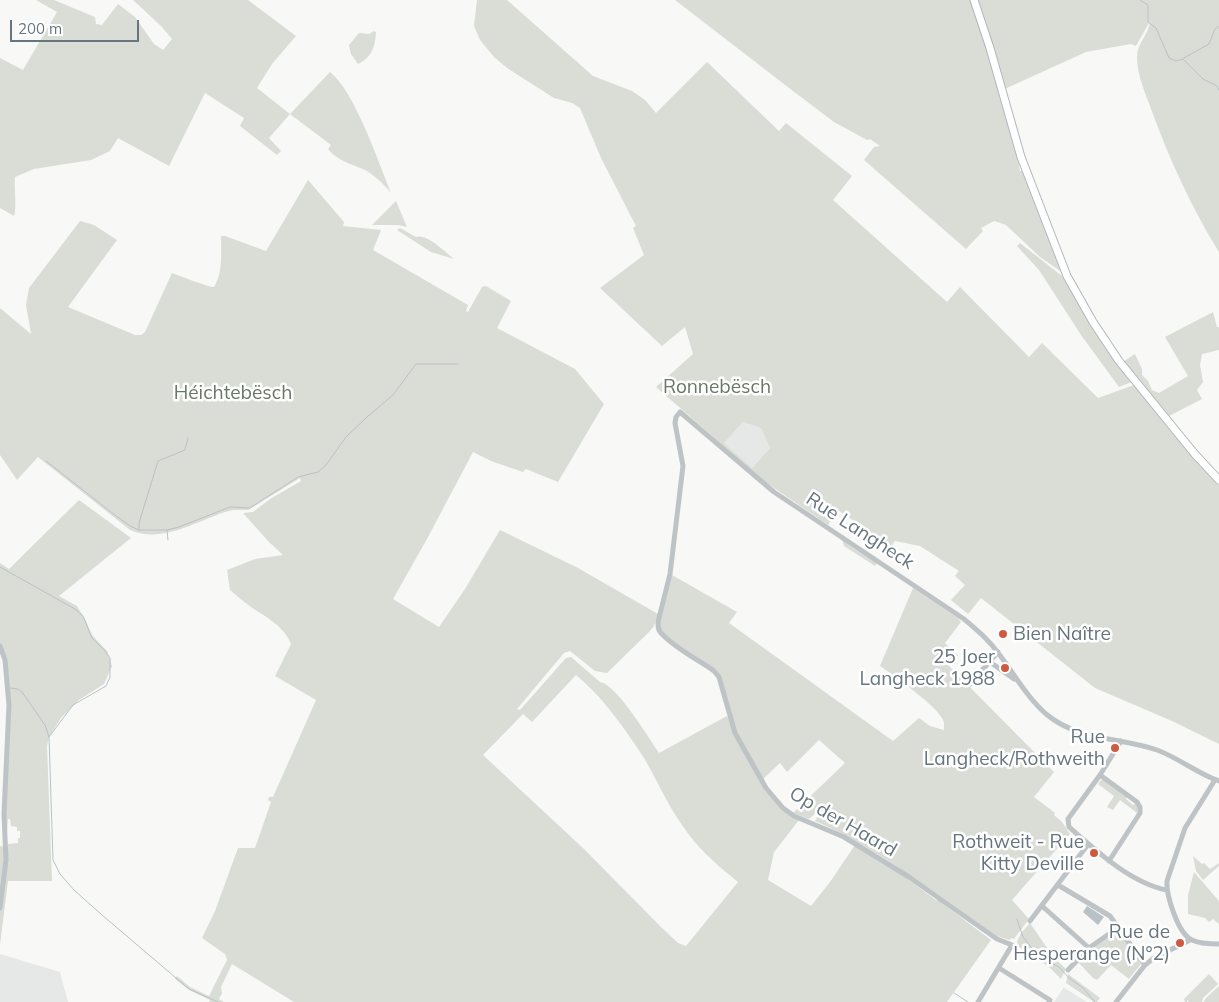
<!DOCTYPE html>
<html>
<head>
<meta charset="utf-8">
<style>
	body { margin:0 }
	#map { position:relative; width:1219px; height:1002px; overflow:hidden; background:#f8f8f7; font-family:Mulish,sans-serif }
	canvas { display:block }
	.scale { position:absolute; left:10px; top:20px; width:129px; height:22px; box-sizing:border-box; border:2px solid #66757e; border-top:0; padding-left:6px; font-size:15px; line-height:18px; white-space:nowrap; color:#66757e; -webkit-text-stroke:4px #fff; paint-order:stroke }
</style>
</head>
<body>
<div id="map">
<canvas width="1219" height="1002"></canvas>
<div class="scale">200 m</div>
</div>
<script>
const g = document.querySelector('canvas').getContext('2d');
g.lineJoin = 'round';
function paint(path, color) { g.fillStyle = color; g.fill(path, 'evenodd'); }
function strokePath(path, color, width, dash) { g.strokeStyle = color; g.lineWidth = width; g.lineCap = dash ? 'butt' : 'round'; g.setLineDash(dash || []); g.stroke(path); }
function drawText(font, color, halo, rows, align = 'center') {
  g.font = font + ' Mulish,sans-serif'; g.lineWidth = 5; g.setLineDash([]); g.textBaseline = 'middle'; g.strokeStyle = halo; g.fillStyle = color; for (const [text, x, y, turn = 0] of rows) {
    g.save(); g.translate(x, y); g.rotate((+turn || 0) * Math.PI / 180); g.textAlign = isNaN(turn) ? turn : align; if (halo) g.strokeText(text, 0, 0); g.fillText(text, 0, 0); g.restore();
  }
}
const built = new Path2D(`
	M743 422 761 428 770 448 752 468 724 443Z
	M0 954 60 972 68 1002H0Z
	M1064 987 1066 989 1087 1002H1054Z`);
const green = new Path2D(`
	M36 0H54L95 17 96 24 102 25 118 4 135 17 154 44 163 50 172 39 161 26 133 0H248L296 36 272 64 257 88 290 114 330 72C355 92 378 161 391 193 384 184 373 174 363 169 351 164 336 160 328 149L331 145 290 114 269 138 281 151 277 155 240 126 244 118 205 93 169 166 118 138 110 151 91 160 34 169 15 177C14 186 17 210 14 216L0 208V58L23 70 57 12Z
	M477 0H507L593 76 632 91 645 100 656 113 707 62 779 131 786 123 852 176 833 200 947 302 960 287 1029 357 1042 343 1098 398 1134 385 1203 469 1219 485V744L1172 721 1095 688 981 598 968 614 951 600 965 585 955 576 959 571 920 546 895 541 891 546 838 510 828 525 764 481 656 387 693 354 685 327 662 346 600 288 644 255 633 228 636 226 601 158 580 108 572 103 554 98 507 68 494 57 480 40 474 26ZM743 422 761 428 770 448 752 468 724 443Z
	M675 0H1219V252C1191 207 1169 158 1151 109 1145 92 1137 75 1137 57 1137 43 1149 34 1150 21L1136 46 1131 44 1086 52 998 92 1018 158 1020 171H1024L1062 271H1060L1040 257 1006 225 994 221 981 228 983 231 966 249 864 160 874 147 880 146 870 139 867 140 834 122 793 91Z
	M374 31 376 32C375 47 372 57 358 64L351 54 349 45 359 33 369 34Z
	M308 180 344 222 343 226 381 230 373 250 468 305 466 311 468 312 482 287 486 286 511 301 497 328 575 369 604 404 558 482 526 469 523 472 491 461 473 452 427 539 393 599 439 627 465 589 500 530 578 568 658 614 654 626 649 632 607 673 595 671 570 651 564 653 517 709 520 710 566 658 571 657 600 682C617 685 648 737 659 753L727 716 762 785 799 820 774 852 768 880 811 906 830 882 855 845 902 875 936 900H938L991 940 947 1002H294L232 964 221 987 222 993 219 999 224 1002H209L210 1000 189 990 175 979 177 976 190 987 209 996 227 960 225 954 202 938 215 911 238 848H255L271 802 268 800 269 797H273L316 700 275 676 291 644C285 627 266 617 251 607 244 602 237 596 230 590L227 570 255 559 283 555 269 542 243 513 253 512 270 499 301 481 300 478 248 510H233L225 512C195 522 161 544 130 530L38 457 17 480 0 455V308L31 334 26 305 29 288 80 221 94 225 117 240 68 307 135 335H141L145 332 172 273C181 276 207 287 214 287 223 273 221 253 221 236H225L266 251ZM576 675C603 697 625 729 644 758 657 780 667 804 682 825 697 848 717 865 738 882L686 946 678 943 662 928 584 849 483 755 523 714 532 722Z
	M396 201 407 227 398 225H372Z
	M400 228 416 237C427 233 445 252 454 259L431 252 397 230Z
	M1020 243 1067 280 1090 322 1110 354 1132 382 1119 387 1081 335 1039 270 1017 246Z
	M1213 312 1217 327H1219V350L1202 354 1200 365 1203 382 1197 390 1202 399 1169 416 1124 361 1135 354 1142 369V375L1148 381 1152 390 1159 393 1188 376 1165 337Z
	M79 500 131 538 59 596 77 606 86 621 92 635 107 651 112 666 104 684 79 700 61 718 49 737 47 746 52 881H8L0 945V846L8 847V844L18 843V838H20V831H17V827L11 826 10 819H8L7 831H5L8 681 0 646V563L9 569Z
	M842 539 851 547 877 563 875 566 844 546Z
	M672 575 737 612 729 623 893 741 919 718 930 726 944 730C944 728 944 723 944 722 939 707 894 676 880 666L913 588 958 618 961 622 945 643 958 655 949 666 1054 772 1034 797 1055 813 1054 815 1062 822 1070 834 1012 900 1029 919 1014 939 1012 938 1009 940 997 936C938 895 880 850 815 821L819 814 817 812 809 819 793 813 845 763 819 740 787 772 780 763 762 780 734 728 722 679 662 632 659 626Z
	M1101 780H1104L1127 797 1126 799 1133 805 1136 803 1138 808 1137 813 1120 800 1113 810 1107 807 1114 796 1098 784Z
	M1193 856 1202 864 1204 863 1210 869 1219 863V866L1203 880 1196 871Z
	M1194 872 1219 901V924L1213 919 1209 922 1205 918 1188 914V895Z
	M1030 923 1054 958 1066 969 1061 979 1049 967 1018 946 1017 942 1021 933Z
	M1118 930 1141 964 1129 979 1111 965 1097 980 1093 978 1078 962 1092 949Z
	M1068 974 1100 998 1097 1002H1094L1066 983Z
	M1209 974 1218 984 1203 998 1202 1002H1189L1187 1000V1002H1185L1184 999Z
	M1219 986V1002H1204L1205 999Z`);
const water = new Path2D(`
	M1087 906 1104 917 1098 925 1083 912Z`);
const stream = new Path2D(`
	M1140 0 1148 5V22L1156 28 1169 58 1176 61 1183 59 1203 79 1217 86 1219 90
	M1184 58 1209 44 1215 29 1219 26
	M46 461 111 512 130 526 139 530
	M167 530 179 527 230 507 250 508 298 477 318 472 326 465 346 437 367 417 393 395 416 364H458
	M168 540 167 530H139V523L158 461 185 450 188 438
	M0 567 75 609 83 616 92 638 105 651 110 658V677L106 686 73 705 49 737
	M10 688 18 689 22 692 45 725 49 737 53 860 60 874 74 890 102 915 189 989 218 1002
	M1017 919 1023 937 1038 956 1059 967 1069 978 1083 988 1095 1002
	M954 993 968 1002`);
const street = new Path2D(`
	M0 646 5 660 9 705 4 814 6 860 0 908
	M990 662 1014 679
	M970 684 998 652
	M1121 741 1100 775 1068 819 1069 827C1095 850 1132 884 1167 890
	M1100 775 1137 802 1140 807V813L1109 861
	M1215 780 1185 828 1167 881C1166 895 1178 934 1192 940 1200 944 1210 944 1219 944
	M1058 885 1110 916 1145 965
	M1042 906 1089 948
	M1030 921 1086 847
	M999 968 1050 1000 1049 1002
	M1068 970 1089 948 1119 927
	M978 1002 1012 945 997 939 909 877 844 837 794 816 783 808 766 788 735 733 719 677 714 671C697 659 676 649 661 633 658 630 658 627 658 622L670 574 683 466 675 423 676 417 680 412 774 492 964 619C977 630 989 640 999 654 1014 674 1027 697 1046 714 1078 741 1120 737 1157 750 1179 758 1198 774 1219 781
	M1116 1002 1145 965 1154 958 1190 940`);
const secondary = new Path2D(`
	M974 0 990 48 1021 157 1067 276 1093 322 1119 361 1194 453 1219 480`);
const markers = [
	[1003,634,5,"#ce5b41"],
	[1005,668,5,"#ce5b41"],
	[1115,748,5,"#ce5b41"],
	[1094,853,5,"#ce5b41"],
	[1180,943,5,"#ce5b41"]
];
const parkNames = [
	["Ronnebësch",717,387],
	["Héichtebësch",233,393]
];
const streetNames = [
	["Rue Langheck",860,531,33],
	["Op der Haard",843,822,30]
];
const poiNames = [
	["Bien Naître",1013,634,"left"],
	["25 Joer",995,657],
	["Langheck 1988",995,679],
	["Rue",1105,737],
	["Langheck/Rothweith",1105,759],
	["Rothweit - Rue",1084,842],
	["Kitty Deville",1084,864],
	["Rue de",1170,932],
	["Hesperange (N°2)",1170,954]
];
paint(built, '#e6e7e7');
paint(green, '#d9ddd6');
paint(water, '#b8c2c6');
strokePath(stream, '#b8c2c6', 1);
strokePath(secondary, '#b1b7bb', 9);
strokePath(street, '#bec3c6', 5);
strokePath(secondary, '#fff', 7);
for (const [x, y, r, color] of markers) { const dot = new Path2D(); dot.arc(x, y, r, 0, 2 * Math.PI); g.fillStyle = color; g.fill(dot); strokePath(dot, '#fff', 2); }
drawText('19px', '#697766', '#fff', parkNames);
drawText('19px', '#66757e', '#fff', streetNames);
drawText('19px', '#66757e', '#fff', poiNames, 'right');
</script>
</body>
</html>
